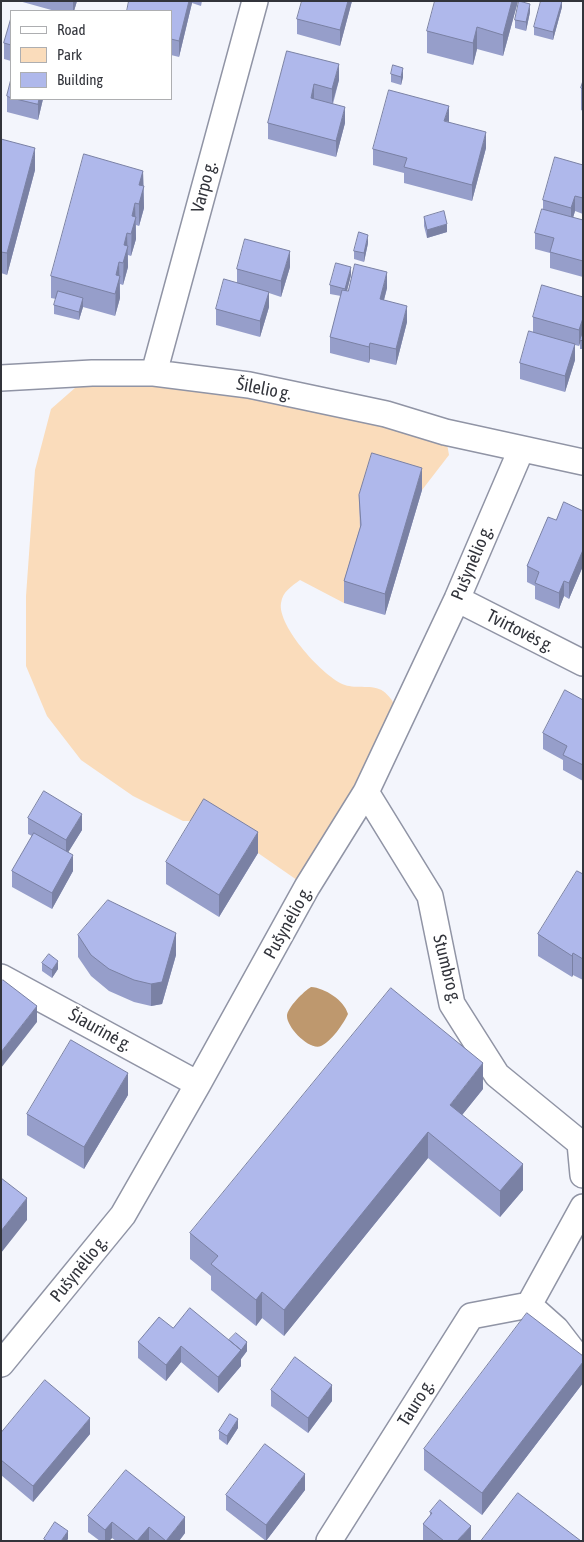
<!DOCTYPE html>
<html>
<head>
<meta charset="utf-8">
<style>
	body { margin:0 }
	#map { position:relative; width:584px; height:1542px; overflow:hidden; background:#f3f5fc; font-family:"Asap Condensed",sans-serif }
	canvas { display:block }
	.frame { position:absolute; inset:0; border:2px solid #32343b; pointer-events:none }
	.legend { position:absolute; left:10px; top:10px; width:162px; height:90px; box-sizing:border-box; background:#fff; border:1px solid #adaeb1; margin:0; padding:6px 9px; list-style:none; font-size:15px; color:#32343b }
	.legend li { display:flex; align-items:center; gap:10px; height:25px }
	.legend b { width:25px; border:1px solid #adaeb1 }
</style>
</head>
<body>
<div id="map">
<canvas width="584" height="1542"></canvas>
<div class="frame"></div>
<ul class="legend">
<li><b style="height:6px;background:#fff"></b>Road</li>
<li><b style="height:14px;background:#fadcbb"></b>Park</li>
<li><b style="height:14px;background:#afb8eb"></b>Building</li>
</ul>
</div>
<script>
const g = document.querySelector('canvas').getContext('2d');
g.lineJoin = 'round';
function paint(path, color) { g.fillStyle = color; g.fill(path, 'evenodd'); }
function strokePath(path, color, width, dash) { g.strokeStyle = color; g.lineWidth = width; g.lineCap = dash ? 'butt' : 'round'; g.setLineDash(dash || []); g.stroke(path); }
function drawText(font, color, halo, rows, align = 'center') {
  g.font = font + ' "Asap Condensed",sans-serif'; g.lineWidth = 4.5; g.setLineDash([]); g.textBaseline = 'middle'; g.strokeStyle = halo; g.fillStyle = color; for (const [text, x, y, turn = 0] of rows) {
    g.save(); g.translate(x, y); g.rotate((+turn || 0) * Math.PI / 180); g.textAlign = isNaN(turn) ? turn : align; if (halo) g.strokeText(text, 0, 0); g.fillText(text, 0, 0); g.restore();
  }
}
const green = new Path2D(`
	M92 373H154L445 432 449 455 422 490 372 475 361 546 344 603 300 580C291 587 283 591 281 603 277 626 324 678 345 685 356 689 373 684 383 691 396 701 395 708 398 724L307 887 258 853 204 821H183L133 796 81 760 47 716 26 666V596L35 470 51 409Z`);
const water = new Path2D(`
	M311 987C325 988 344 1000 348 1014 344 1023 331 1042 321 1046 310 1051 287 1028 287 1016 287 1008 304 991 311 987Z`);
const minor = new Path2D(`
	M154 373 255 1
	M1 378 92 373H154L249 385 386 414 445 432 583 462
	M457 599 583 663
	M366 792 430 896 452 1004 497 1075 580 1143 583 1175
	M1 977 198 1084
	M583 1207 529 1305 556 1329 583 1364
	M1 1364 123 1215 198 1084 307 887 366 792 457 599 521 450
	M329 1541 471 1316 529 1305`);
const wall = new Path2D(`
	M19 1H77L74 11H55Z
	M129 1H202L201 6 192 3 179 57 171 55V11Z
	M352 1 340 46 297 34V19Z
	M518 1 503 56 477 49 473 65 427 53V31Z
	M562 1V7L553 40 534 35V27Z
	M530 12 526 31 515 28V20Z
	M11 18V61L4 59V43Z
	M287 51 339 80 333 104 345 123 336 157 268 139V123Z
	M391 74 403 77 401 85 391 82Z
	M11 79V99H43L38 120 7 112V96Z
	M583 81V111L581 110V88Z
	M449 122 486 148 472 201 404 183V173L373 165V149Z
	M1 139 35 170 7 275 1 273Z
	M583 165V214L575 211 573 218 583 220V277L550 268V253L535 249V233L543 209V200Z
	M143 171 144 208 139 226 136 225V239L131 256 128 255V267L123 285 120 284V298L115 316 83 307 79 320 54 314V305L56 299 51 298V276Z
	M424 217 447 232 427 238 424 226Z
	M368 243 364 262 354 259V251Z
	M290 267 281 297 269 293V307L260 337 216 325V309L237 282V269Z
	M351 275 347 291 387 288 384 300 407 322 396 365 370 359 369 363 330 353V337L341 296 330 294V285Z
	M583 297V349H580V342L579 346 575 345V360L565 392 520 379V363L533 332V317Z
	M422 490 385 615 344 603V581L360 528 359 495Z
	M583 511V566L569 599 564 596 559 609 535 599V586L527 582V566L556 520Z
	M583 700V781L563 770V760L543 749V733Z
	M28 818 82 830 68 852 73 871 52 909 12 887V871L32 836 28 834Z
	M258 853 219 917 166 884V862Z
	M583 874V980L573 975 572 977 538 956V934Z
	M78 935 176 955 162 1004 151 1006 134 1002 109 991 91 976 78 957Z
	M42 963 58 969 52 978 42 971Z
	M483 1089 462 1115 523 1190 500 1217 428 1158 284 1336 262 1318 256 1326 211 1290V1276L190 1259V1233Z
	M128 1095 84 1169 27 1135V1114Z
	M583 1318V1335H582V1319Z
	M173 1328 229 1340 247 1351 241 1359V1366L218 1393 181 1362 166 1381 138 1358V1342Z
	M583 1356V1383L482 1515 424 1470V1449Z
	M271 1390 332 1401 308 1433 271 1406Z
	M238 1428 227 1445 219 1439V1431Z
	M1 1433 90 1434 33 1502 1 1475Z
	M305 1490 266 1541 226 1510V1495Z
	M430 1512 471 1541H424L423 1540V1524L430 1516Z
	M88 1516 185 1533 179 1541H116L112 1538 109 1541H100L88 1532Z`);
const shadedWall = new Path2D(`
	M73 1H77L74 11H73Z
	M189 1H192V3L179 57V41Z
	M348 1H352L340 46V30Z
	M512 1H518L503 56V35Z
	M562 1V7L553 40V32Z
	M530 4V12L526 31V22Z
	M477 27V49L473 65V43Z
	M339 64V80L332 104V89Z
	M403 68V77L401 85V77Z
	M314 84V100L311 98Z
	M39 99H43L38 120V104Z
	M449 106V122L444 121Z
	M345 107V123L336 157V141Z
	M486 132V148L472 201V185Z
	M35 148V170L7 275V253Z
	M143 171 144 208 139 226V185Z
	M575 196V211L571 224V208Z
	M135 203 136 239 131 256 132 216Z
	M447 224V232L427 238V230Z
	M127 233 128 267 123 285 124 245Z
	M368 235V243L364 262V253Z
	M290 251V267L281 297V281Z
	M119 262 120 298 115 316 116 275Z
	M351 267V275L345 298V289Z
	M387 272V288L380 315V299Z
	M269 292V307L260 337V321Z
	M83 298V307L79 320V312Z
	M407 306V322L396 365V349Z
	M583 318V334L579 346V330Z
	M370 343V359L369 363V347Z
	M575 344V360L565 392V376Z
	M422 468V490L385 615V594Z
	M583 550V566L569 599V583Z
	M564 581V596L559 609V593Z
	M82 814V830L66 856V840Z
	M258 832V853L219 917V895Z
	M73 855V871L52 909V893Z
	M176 933V955L162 1004 151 1006V984Z
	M573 953V975L572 977V956Z
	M58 961V969L52 978V970Z
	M37 1006V1022L1 1068V1052Z
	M483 1063V1089L450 1130V1105Z
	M128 1073V1095L84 1169V1147Z
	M428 1132V1158L284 1336V1310Z
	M523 1164V1190L500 1217V1191Z
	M27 1198V1220L1 1253V1231Z
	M262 1292V1318L256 1326V1300Z
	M247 1342V1351L241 1359V1366L218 1393V1377Z
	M181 1346V1362L166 1381V1365Z
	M583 1362V1383L482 1515V1493Z
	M332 1385V1401L308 1433V1418Z
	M90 1418V1434L33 1502V1486Z
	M238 1419V1428L227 1445V1436Z
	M305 1474V1490L266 1541V1525Z
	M2 1514V1530L1 1532V1516Z
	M185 1517V1533L179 1541H166Z
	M112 1522V1538L109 1541H105V1530Z
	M471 1526V1541H457Z
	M149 1527V1541H137Z
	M68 1531V1539L67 1541H61Z`);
const building = new Path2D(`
	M129 1H189L179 41 171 39V11H127Z
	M302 1H348L340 30 297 19Z
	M435 1H512L503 35 477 27 473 43 427 31Z
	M519 1 530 4 526 22 515 20Z
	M541 1H562L553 32 534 27Z
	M11 18V45L4 43Z
	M287 51 339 64 332 89 314 84 311 98 345 107 336 141 268 123Z
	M393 65 403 68 401 77 391 74Z
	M11 79V98L7 96Z
	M583 81V89L581 88Z
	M389 90 449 106 444 121 486 132 472 185 404 167 407 158 373 149Z
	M16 99H39L38 104Z
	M1 139 35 148 7 253 1 252Z
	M84 154 143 171 139 185 144 186 139 204 135 203 132 216 136 217 131 234 127 233 124 245 128 246 123 263 119 262 116 275 120 276 115 294 51 276Z
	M555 157 583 165V198L575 196 571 208 543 200Z
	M542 209 583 220V261L550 252 554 238 535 233Z
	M444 211 447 224 427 230 424 217Z
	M359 232 368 235 364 253 354 251Z
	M245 239 290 251 281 281 237 269Z
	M336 263 351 267 345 289 330 285Z
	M355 264 387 272 380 299 407 306 396 349 370 343 369 347 330 337 342 290 348 291Z
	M224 279 269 292 260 321 216 309Z
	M542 285 583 297V318L579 330 533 317Z
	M58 291 83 298 79 312 54 305Z
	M529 331 575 344 565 376 520 363Z
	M583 331V341L580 340Z
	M372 453 422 468 385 594 344 581 361 525 359 495Z
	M564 502 583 511V550L569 583 564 581 559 593 535 583 539 572 527 566 548 517 556 520Z
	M565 690 583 700V765L563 755 567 746 543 733Z
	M44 791 82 814 66 840 28 818Z
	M204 799 258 832 219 895 166 862Z
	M34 833 73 855 52 893 12 871Z
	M577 871 583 874V959L573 953 572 956 538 934Z
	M108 900 176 933 162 982 151 984 134 980 109 969 91 955 78 935Z
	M49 954 58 961 52 970 42 963Z
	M3 980 37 1006 1 1052V982Z
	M391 988 483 1063 450 1105 523 1164 500 1191 428 1132 284 1310 262 1292 256 1300 211 1264 218 1256 190 1233Z
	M71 1040 128 1073 84 1147 27 1114Z
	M1 1178 27 1198 1 1231Z
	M190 1308 241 1350 218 1377 181 1346 166 1365 138 1342 159 1317 173 1328Z
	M527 1313 583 1356V1362L482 1493 424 1449Z
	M236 1333 247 1342 240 1352 241 1350 229 1340Z
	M295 1357 332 1385 308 1418 271 1390Z
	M45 1380 90 1418 33 1486 1 1460V1433Z
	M230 1414 238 1419 227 1436 219 1431Z
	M265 1444 305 1474 266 1525 226 1495Z
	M126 1470 185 1517 166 1541 149 1527 137 1541H136L112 1522 105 1530 88 1516Z
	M518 1493 581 1541H481Z
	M440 1500 471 1526 457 1541H444L423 1524 432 1513 430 1512Z
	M55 1522 68 1531 61 1541H47L44 1539Z`);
const streetNames = [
	["Varpo g.",204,187,-75],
	["Šilelio g.",264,389,11],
	["Pušynėlio g.",472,563,-67],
	["Tvirtovės g.",520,631,27],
	["Pušynėlio g.",288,923,-61],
	["Stumbro g.",447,969,76],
	["Šiaurinė g.",100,1030,29],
	["Pušynėlio g.",79,1269,-51],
	["Tauro g.",416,1403,-58]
];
paint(green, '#fadcbb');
paint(water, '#be986e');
strokePath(minor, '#9094a5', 28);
strokePath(minor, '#fff', 25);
paint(wall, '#969eca');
paint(shadedWall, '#7a81a4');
paint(building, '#afb8eb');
strokePath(building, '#7a81a4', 1);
drawText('18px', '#32343b', '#fff', streetNames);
</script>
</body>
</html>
